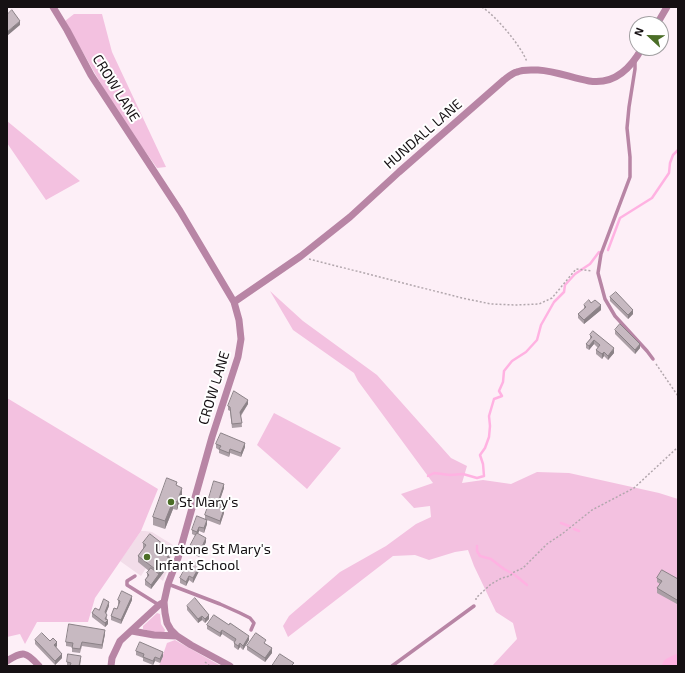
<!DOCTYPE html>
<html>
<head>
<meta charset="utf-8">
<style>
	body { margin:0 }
	#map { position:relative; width:685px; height:673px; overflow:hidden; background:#fdeff7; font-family:"Exo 2",sans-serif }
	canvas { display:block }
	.frame { position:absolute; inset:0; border:8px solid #151013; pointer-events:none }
	.north { position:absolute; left:629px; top:16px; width:40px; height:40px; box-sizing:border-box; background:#fff; border:1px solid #a19fa1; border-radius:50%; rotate:292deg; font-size:11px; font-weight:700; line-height:16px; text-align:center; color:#151013 }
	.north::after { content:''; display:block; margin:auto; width:14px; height:18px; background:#4b6e27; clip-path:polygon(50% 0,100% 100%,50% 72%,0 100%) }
</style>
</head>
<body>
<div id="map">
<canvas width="685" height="673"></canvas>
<div class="frame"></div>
<div class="north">N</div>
</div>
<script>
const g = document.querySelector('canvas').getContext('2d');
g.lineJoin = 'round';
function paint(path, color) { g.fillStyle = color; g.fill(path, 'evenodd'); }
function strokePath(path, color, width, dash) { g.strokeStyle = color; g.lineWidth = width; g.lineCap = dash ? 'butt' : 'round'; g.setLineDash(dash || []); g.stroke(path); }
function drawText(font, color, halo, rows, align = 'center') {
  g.font = font + ' "Exo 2",sans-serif'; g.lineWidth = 4; g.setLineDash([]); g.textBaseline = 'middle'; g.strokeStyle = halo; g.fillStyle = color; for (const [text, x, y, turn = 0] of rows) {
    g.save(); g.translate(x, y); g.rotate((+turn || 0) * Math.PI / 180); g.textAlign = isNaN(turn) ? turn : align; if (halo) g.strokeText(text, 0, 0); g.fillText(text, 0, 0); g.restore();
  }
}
const built = new Path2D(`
	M141 531H145L152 532 173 545 171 554V561L163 581 146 568 141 576 120 561Z`);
const green = new Path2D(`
	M74 14H102L112 52 166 167 157 168 117 112 65 21Z
	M7 121 80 181 46 200 7 143Z
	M270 291 303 321 377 375 451 458 467 466 462 483 483 480 511 484 537 472 569 473 659 493 678 499V666H492L517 639 513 623 496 612 474 566 468 550 455 552 429 560 415 555 393 556 288 637 283 626 289 616 340 572 386 546 416 524 431 517 430 506 414 508 401 494 433 483 358 381 354 373 293 330Z
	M7 398 158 489 141 531 95 598 88 622H37L25 644 20 634 7 637Z
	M274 413 341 448 307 489 257 445Z
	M157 613 160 614 161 624 165 630 164 633 153 632 143 629V626Z
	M175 640 221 666H159L167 643Z`);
const stream = new Path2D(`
	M608 250 620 218 652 198 669 173 670 163 673 155 678 150
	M428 476 434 473 450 475 463 474 477 478 484 476 483 464 480 455 485 448 489 437 490 426 489 416 494 399 502 396 499 391 503 382 504 371 512 361 526 352 537 340 541 325 554 302 564 292 565 285 575 274 590 264 599 252
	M561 523 569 526
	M574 529 579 531
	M477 546V551L480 556 491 559 504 569 515 575 527 585`);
const river = new Path2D(`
	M670 666 678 662`);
const path = new Path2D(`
	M482 7C496 16 522 47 527 62
	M309 259 462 298 491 304 515 305 539 304 552 298 576 269 592 271
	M656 364 678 396
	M476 600V598L491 584 502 578 510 576 514 572 523 568 547 544 562 534 592 510 634 488 678 447
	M205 662 210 666`);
const lane = new Path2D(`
	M635 61V69L629 107 627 128 630 157V177L601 254 598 273 605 299 615 316 647 351 653 359
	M135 576 127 581V585L159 605
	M168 584 220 604 240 613 250 618 254 623 251 630
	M392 666 474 606`);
const street = new Path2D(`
	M53 7 67 30 91 75 180 211 234 302 239 320 241 339 238 357 212 437 178 558 168 584 164 602 165 613 167 623 171 630 177 636 191 645 230 666
	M657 24 667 7
	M234 302 301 256 350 217 399 172 504 80C508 77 512 73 517 72 523 69 531 70 538 70 556 71 572 78 589 81 614 85 631 68 642 48
	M132 631 154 635 177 636
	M7 661C23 651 26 651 39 666
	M111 666 112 658 120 641 159 605 164 602`);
const wall = new Path2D(`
	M610 297 633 314 628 319 610 301Z
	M591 303 601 310 584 324 578 318V314L584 309V305Z
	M615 330 640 348 635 354 615 334Z
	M590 335 614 353 608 360 604 356 602 359 596 354V350L598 348 594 344 589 350 586 348V344L590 339Z
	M248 404 241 416 242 427 232 428 230 411 228 410V406Z
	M216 444 245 447 241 457 230 453 229 457 219 453V450L216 448Z
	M177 486 182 496 177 510 173 509 165 529 153 525V517Z
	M224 488 220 499 227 505 226 510H224V513L220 525 207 520V524L204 533 199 531 198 534 206 542 199 557 189 552V548L196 536 192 534V530L205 519V515L211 505V503L209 502V498Z
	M143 543 168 553 169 554 170 564 151 589 145 585V580L147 577V573L149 571 138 562V556L143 549Z
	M200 569 193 583 189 580 186 586 180 583V578Z
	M657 578 678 579 677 604 657 593V588L660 584 657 582Z
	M118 600H132L121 624 111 620V616L117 609 119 605 118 604Z
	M109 606 106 613 108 624 105 627 92 617V613Z
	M187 606 209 619 205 623 202 620 198 623 187 610Z
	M207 625 249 640 243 650 240 647 238 650 234 647V642L222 634 220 637 207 629Z
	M105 634 102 649 82 646 80 653 72 652V647L66 646V642Z
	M35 640 50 641 57 646 56 647 62 658 55 665 35 644Z
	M266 644 272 653 265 662 247 650V646Z
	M136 651 163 656 160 663 155 661 153 665 143 661V658L136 655Z
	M81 660 80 666H67V662Z`);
const shadedWall = new Path2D(`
	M20 21V25L7 36V32Z
	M601 305V310L584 324V320Z
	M633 310V314L628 319V315Z
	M594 340V344L589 350V346Z
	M640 344V348L635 354V350Z
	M614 348V353L608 360V356Z
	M604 352V356L602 359V354Z
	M248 400V404L240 416V412Z
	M245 443V447L241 457V453Z
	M230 449V453L229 457V453Z
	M224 484V488L219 503V499Z
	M182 488V496L177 510V502Z
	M173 501V509L165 529V521Z
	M224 509V513L220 525V521Z
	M207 520V524L204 533V528Z
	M199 527V531L197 536V532Z
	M206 538V542L199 557V553Z
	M169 554 170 564 151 589V585L159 574V572Z
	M200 565V569L193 583V578Z
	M189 576V580L186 586V582Z
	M132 596V600L121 624V620Z
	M109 602V606L105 616V612Z
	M209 615V619L205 623V619Z
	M202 616V620L198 623V619Z
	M108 620V624L105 627V623Z
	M105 630V634L102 649V645Z
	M222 630V634L220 637V633Z
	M249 636V640L243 650V646Z
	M57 642V646L54 649V645Z
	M240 643V647L238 650V646Z
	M272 648V653L265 662V658Z
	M163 652V656L160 663V659Z
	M62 654V658L55 665V661Z
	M155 657V661L153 665V661Z`);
const building = new Path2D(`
	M12 10 20 21 7 32V15Z
	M616 292 633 310 628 315 610 297Z
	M589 300 591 303 595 300 601 305 584 320 578 314 586 307 584 305Z
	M620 324 640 344 635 350 615 330Z
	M593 331 614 348 608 356 604 352 602 354 596 350 600 345 594 340 589 346 586 344 592 337 590 335Z
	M234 391 248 400 240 412 242 423 232 424 230 407 228 406Z
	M221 433 245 443 241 453 230 449 229 453 219 449 221 446 216 444Z
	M167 478 177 482 176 485 182 488 177 502 173 501 165 521 153 517Z
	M214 481 224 484 219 499 227 501 226 506 211 502 212 499 209 498Z
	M209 504 224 509 220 521 205 515Z
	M197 516 207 520 204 528 199 527 197 532 192 530Z
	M197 533 206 538 199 553 189 548Z
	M150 534 168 548 165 551 169 554 167 557 170 558 159 572 138 556 146 545 143 543Z
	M190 560 200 565 193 578 189 576 186 582 180 578Z
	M151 568 159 574 151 585 145 580 149 575 147 573Z
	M662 570 678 579V598L677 600 657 588 662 581 657 578Z
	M122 591 132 596 121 620 111 616 114 608 117 609 120 601 118 600Z
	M195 598 209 615 205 619 202 616 198 619 187 606Z
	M104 599 109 602 105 612 107 615 105 619 108 620 105 623 92 613 95 608 99 610Z
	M214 615 229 625 230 623 249 636 243 646 240 643 238 646 234 643 236 639 222 630 220 633 207 625Z
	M69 624 105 630 102 645 82 642 80 649 72 648 73 643 66 642Z
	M42 633 50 641 53 638 57 642 54 645 62 654 55 661 35 640Z
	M256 633 266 640 264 643 272 648 265 658 247 646Z
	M140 642 163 652 160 659 155 657 153 661 143 657 144 654 136 651Z
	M68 654 81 656 79 666H70L71 663 67 662Z
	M280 654 294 663 291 666H272Z`);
const markers = [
	[171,502,4,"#4b6e27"],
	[147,557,4,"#4b6e27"]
];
const streetNames = [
	["CROW LANE",116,88,58],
	["HUNDALL LANE",423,134,-41],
	["CROW LANE",214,388,-73]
];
const poiNames = [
	["St Mary's",179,502],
	["Unstone St Mary's",155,549],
	["Infant School",155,565]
];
paint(built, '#f2dde9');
paint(green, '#f3c1e0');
strokePath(stream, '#ffb2e2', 2.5);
strokePath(river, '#ffb2e2', 16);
strokePath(path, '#b2a7ad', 1.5, [2, 2]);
strokePath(lane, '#b885a5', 3.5);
strokePath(street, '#b885a5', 7);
paint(wall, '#ab9fa6');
paint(shadedWall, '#8b8287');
paint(building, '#c7b9c1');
strokePath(building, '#8b8287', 1);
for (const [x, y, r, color] of markers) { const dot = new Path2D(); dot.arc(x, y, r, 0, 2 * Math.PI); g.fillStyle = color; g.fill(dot); strokePath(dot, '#fff', 1.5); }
drawText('14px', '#151013', '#fff', streetNames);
drawText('14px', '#151013', '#fff', poiNames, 'left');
</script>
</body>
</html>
